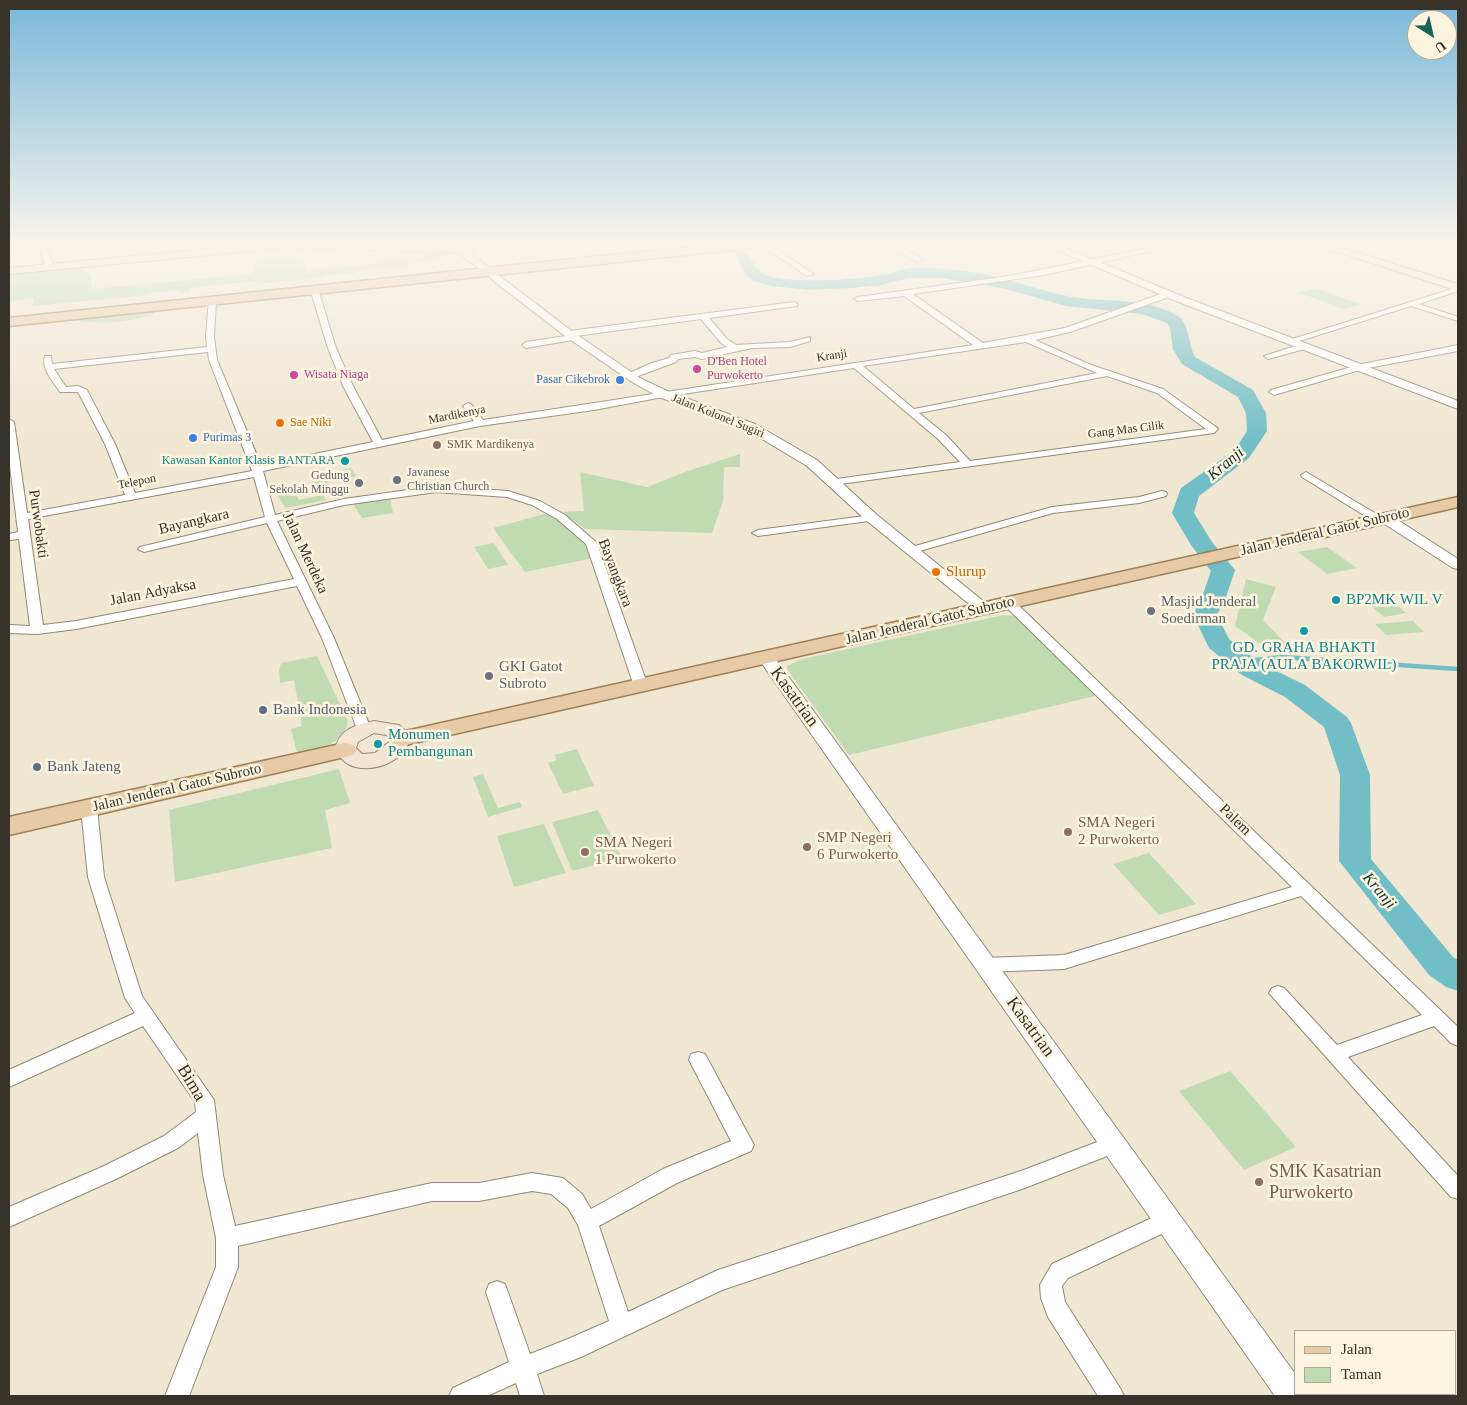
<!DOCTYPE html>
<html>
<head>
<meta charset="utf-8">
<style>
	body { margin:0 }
	#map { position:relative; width:1467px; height:1405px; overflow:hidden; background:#f0e7d2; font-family:Georgia,serif }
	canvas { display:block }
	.frame { position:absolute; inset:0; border:10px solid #37332b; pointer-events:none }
	.legend { position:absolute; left:1294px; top:1330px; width:162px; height:65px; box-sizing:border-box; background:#fdf4df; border:1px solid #aea797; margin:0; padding:6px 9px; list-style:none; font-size:15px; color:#37332b }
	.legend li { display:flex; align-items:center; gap:10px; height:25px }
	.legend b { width:25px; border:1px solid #aea797 }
	.north { position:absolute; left:1407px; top:10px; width:50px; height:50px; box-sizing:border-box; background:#fdf4df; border:1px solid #aea797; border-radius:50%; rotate:145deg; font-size:14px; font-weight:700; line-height:20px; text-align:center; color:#37332b }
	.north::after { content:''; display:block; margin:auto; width:18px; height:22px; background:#18645d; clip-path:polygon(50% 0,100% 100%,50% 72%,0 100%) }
</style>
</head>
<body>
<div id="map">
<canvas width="1467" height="1405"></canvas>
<div class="frame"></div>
<ul class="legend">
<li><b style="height:6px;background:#e7cba7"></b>Jalan</li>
<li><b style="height:14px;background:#c0dbb2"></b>Taman</li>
</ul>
<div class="north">U</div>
</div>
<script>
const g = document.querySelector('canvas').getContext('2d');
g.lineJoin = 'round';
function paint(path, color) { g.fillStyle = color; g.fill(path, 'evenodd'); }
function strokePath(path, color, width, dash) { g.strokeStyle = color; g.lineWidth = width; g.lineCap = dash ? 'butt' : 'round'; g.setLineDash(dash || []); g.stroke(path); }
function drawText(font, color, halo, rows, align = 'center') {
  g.font = font + ' Georgia,serif'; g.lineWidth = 5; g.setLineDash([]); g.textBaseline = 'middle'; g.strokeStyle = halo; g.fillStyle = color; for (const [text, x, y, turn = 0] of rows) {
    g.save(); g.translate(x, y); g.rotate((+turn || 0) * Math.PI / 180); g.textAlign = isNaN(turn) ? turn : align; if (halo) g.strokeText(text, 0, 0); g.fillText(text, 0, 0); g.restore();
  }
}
const green = new Path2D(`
	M437 251 460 252 446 255 448 257 431 259 432 261 412 263V265L355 271V273L322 276V278L256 284 255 281 191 288V291L180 293V290L151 293V295L33 306 34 298 9 302V271L91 263 84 270 91 276 92 289 251 274 254 272 253 263 291 256 292 252H294L293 254H296L291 259 303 261 302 264H306V270L378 263V261L418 256Z
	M1315 288 1361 304 1344 309 1299 293Z
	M161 309C141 323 96 325 74 320V318Z
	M740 454V467H724L723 501 712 533 585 529 562 512 584 511 580 472 647 487 685 472Z
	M351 468 356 476 313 486 310 482 334 476 332 472Z
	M290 486 299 500 323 495 326 500 286 508 273 489Z
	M390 498 393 513 362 518 353 504Z
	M552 512 597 552 594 558 525 572 493 528Z
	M494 543 508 565 488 569 474 547Z
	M1327 547 1357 568 1327 574 1298 552Z
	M1246 579 1276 587 1263 620 1286 644 1259 643 1235 626Z
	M1385 596 1406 613 1384 617 1364 600Z
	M1003 615 1013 616 1020 620 1099 695 849 755 787 669V666L802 659Z
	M1413 621 1424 632 1386 635 1375 624Z
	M317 656 348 721C344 746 319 748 297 753L291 729 302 726 294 680 280 683 279 671 281 663Z
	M577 749 594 786 563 794 548 763 557 760 554 755Z
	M339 769 350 803 325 810 332 848 175 882 169 810Z
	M483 774 498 808 520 802 522 807 488 817 473 777Z
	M598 810 622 858 572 871 552 822Z
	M544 824 566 873 514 887 497 836Z
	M1149 853 1196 904 1159 915 1113 864Z
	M1230 1071 1296 1147 1244 1170 1179 1091Z`);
const stream = new Path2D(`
	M1231 653 1255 660 1282 657 1458 669`);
const river = new Path2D(`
	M729 244H743C749 253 755 271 765 275 790 284 855 280 881 275 891 274 901 269 911 268 943 267 977 272 1008 280 1028 285 1047 292 1067 296 1102 303 1145 296 1178 316 1190 324 1188 345 1195 357L1253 390 1266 413 1267 431 1249 458 1199 496 1194 513 1212 542 1235 570 1226 597 1217 615 1229 639 1260 663 1305 685 1347 717 1351 723 1370 775 1371 859 1453 957 1458 960V991L1446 987 1429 975 1339 861 1340 775 1324 727 1285 697 1242 675 1209 648 1193 615 1202 597 1211 571 1191 545 1172 513 1181 488 1235 450 1247 431 1246 413 1238 397 1182 364 1173 349 1170 328 1167 323 1142 314 1066 306 1002 288 942 278H908L882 285 852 288 809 290 772 286 753 281 747 276Z`);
const minor = new Path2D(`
	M11 244H31L9 249V245Z
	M38 244H46L53 264V269L46 267Z
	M470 244H486L459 251 455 249Z
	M665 244H673L681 252 674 254Z
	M759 244H768L814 274 807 276Z
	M898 244H909L904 247 923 260 916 262 895 249 894 247Z
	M934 244H944L952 249 945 251Z
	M1168 244H1183L1044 275 913 294 983 343 1065 328 1166 292H1172V296L1070 332 1035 340 1091 365 1163 389 1216 427 1218 429 1214 433 833 485 829 484 828 482 829 480 960 462 938 439 854 368 663 397 594 410 480 426 263 471 275 515 344 499 436 486 508 491 540 501 565 515 597 543 648 686 646 689 641 690 634 686 586 544 557 519 532 505 507 497 436 492 344 505 277 521 334 638 371 729 369 732H359L357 729 322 638 297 586 76 629 37 634 9 633V625L30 626 19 539 9 540V534L18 532 9 458V419L14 422 27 513 125 495 105 444 78 392H60C53 381 41 369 45 356H51L52 364 207 347 206 336 209 299 216 301 214 336 217 360 261 465 373 442 343 386 328 348 310 289 314 287 318 289 336 348 353 386 382 440 474 421 463 406 468 403 471 404 483 420 973 345 904 296 858 301 854 299 858 297 1009 276ZM1026 342 1097 373 914 409 863 366ZM208 352 209 360 252 471 135 493 115 444 87 390 78 386 66 387 54 369ZM1107 376 1157 393 1206 429 970 461 946 435 919 413ZM254 477 265 517 140 547 138 549 144 552 267 523 294 579 76 621 43 625 28 519Z
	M1345 244H1364L1331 251 1327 249Z
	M1458 287V291L1419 304 1458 317V321L1411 306 1293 343 1286 341Z
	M794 302 798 304 797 306 709 318 727 339 736 345 790 342 810 337V341L790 347 752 348 702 359 695 357 678 359 676 362 630 379 627 378V374L652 363 669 358 671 355 695 351 702 353 727 347 721 343 701 319 576 336V339L573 340 526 348 522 345 526 342 566 336V332L569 331Z
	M1305 343 1309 346 1308 348 1268 359 1264 356Z
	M1458 345V351L1363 369 1274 395 1269 392 1271 390 1362 364Z
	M1306 472 1383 518 1385 520 1383 522H1375L1302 477 1301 475Z
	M1162 491 1166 492 1167 494 1166 496 1139 503 1053 513 916 552 912 553 906 550 908 548 1052 507 1139 497Z
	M872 515 876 516 878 518 876 520 758 536 752 533 758 530Z
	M1010 600 1014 601 1458 1027V1046L1451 1043 1434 1026 1348 1057 1458 1176V1199L1451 1197 1269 993 1272 988 1278 986 1284 988 1337 1045 1422 1015 1301 896 1064 969 985 972 979 970 976 965 979 960 985 958 1064 955 1292 887 1006 607 1004 604Z
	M89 803 94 804 97 808 104 877 142 996 214 1100 223 1175 235 1226 432 1183H479L532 1173 563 1178 582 1194 591 1209 663 1169 731 1141 689 1060 691 1054 698 1052 705 1054 754 1145 751 1151 677 1183 599 1226 628 1312 718 1270 1021 1171 1113 1136 1120 1139 1123 1145 1120 1151 1022 1189 722 1290 581 1357 537 1374 544 1396H520L516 1383 487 1396H449L453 1388 509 1362 486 1292 489 1284 497 1281 505 1284 530 1354 568 1339 609 1321 578 1225 568 1208 551 1194 532 1191 479 1201H432L238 1246V1267L189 1396H165L216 1267V1238L203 1175 198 1133 178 1148 116 1179 9 1227V1207L102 1167 164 1136 196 1112 195 1102 143 1026 9 1087V1070L135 1013 125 998 88 877 81 808 84 804Z
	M1167 1211 1174 1214 1178 1221 1174 1228 1068 1278 1062 1286 1065 1302 1120 1388 1124 1396H1098L1048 1317 1041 1298 1040 1285 1052 1264Z`);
const tertiary = new Path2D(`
	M1043 244H1056L1184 297 1458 401V409L1176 301Z
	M489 268 573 332 640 378 667 391 755 424 817 460 877 515 993 609 991 612H979L867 521 807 466 747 430 659 397 632 382 565 336 495 282 484 271Z
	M1385 514 1390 515 1458 559V569L1453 568 1380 521 1378 518 1380 515Z
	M766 653 772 654 1296 1375V1394H1307L1308 1396H1275L758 658 760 654Z`);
const secondary = new Path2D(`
	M257 244 459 246 495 271 493 273H485L456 252 285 248 9 274V268Z
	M1313 244H1330L1458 284V291Z
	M374 721 399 725 410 735C409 761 370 776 348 764 343 761 338 755 335 750 339 729 355 725 374 721ZM374 733 386 735 389 737V742L375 753 362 754 356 748 358 742Z`);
const primary = new Path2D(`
	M715 244H759L753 248 9 326V318Z
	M1458 497V507L401 746 393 744 389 739 393 734 401 732Z
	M345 743 353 745 357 750 353 755 9 835V817Z`);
const markers = [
	[697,369,5,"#d1479c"],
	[294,375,5,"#d1479c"],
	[620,380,5,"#3f7fe0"],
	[280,423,5,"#e8710a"],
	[193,438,5,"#3f7fe0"],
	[437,445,5,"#8d6e63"],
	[345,461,5,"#0f9aa8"],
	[397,480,5,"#6b7280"],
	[359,483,5,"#6b7280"],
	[936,572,5,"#e8710a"],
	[1336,600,5,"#0f9aa8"],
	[1151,611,5,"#6b7280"],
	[1304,631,5,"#0f9aa8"],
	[489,676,5,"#6b7280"],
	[263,710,5,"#5c6f8a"],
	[378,744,5,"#0f9aa8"],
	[37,767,5,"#5c6f8a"],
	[1068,832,5,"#8d6e63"],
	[807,847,5,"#8d6e63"],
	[585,852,5,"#8d6e63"],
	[1259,1182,5,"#8d6e63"]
];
const farStreetnames = [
	["Kranji",832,356,-9],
	["Mardikenya",457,415,-11],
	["Jalan Kolonel Sugiri",718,416,22],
	["Gang Mas Cilik",1126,430,-7],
	["Telepon",137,482,-11]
];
const farHotelnames = [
	["D'Ben Hotel",707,362],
	["Purwokerto",707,376],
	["Wisata Niaga",304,375]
];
const farShopnames = [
	["Pasar Cikebrok",610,380],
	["Purimas 3",203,438,"left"]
];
const farFoodnames = [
	["Sae Niki",290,423]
];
const farEducationnames = [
	["SMK Mardikenya",447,445]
];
const farCulturenames = [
	["Kawasan Kantor Klasis BANTARA",335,461]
];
const farWorshipnames = [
	["Javanese",407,473],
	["Christian Church",407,487],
	["Gedung",349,476,"right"],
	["Sekolah Minggu",349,490,"right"]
];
const streetNames = [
	["Bayangkara",194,522,-13],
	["Purwobakti",38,524,82],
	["Jalan Jenderal Gatot Subroto",1325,532,-13],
	["Jalan Merdeka",305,553,65],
	["Bayangkara",615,573,69],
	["Jalan Adyaksa",153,593,-11],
	["Jalan Jenderal Gatot Subroto",930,621,-13],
	["Jalan Jenderal Gatot Subroto",177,788,-13],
	["Palem",1235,820,44]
];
const foodNames = [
	["Slurup",946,572]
];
const cultureNames = [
	["BP2MK WIL V",1346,600],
	["GD. GRAHA BHAKTI",1304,648,"center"],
	["PRAJA (AULA BAKORWIL)",1304,665,"center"],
	["Monumen",388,735],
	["Pembangunan",388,752]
];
const worshipNames = [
	["Masjid Jenderal",1161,602],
	["Soedirman",1161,619],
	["GKI Gatot",499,667],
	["Subroto",499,684]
];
const serviceNames = [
	["Bank Indonesia",273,710],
	["Bank Jateng",47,767]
];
const educationNames = [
	["SMA Negeri",1078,823],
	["2 Purwokerto",1078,840],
	["SMP Negeri",817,838],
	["6 Purwokerto",817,855],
	["SMA Negeri",595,843],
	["1 Purwokerto",595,860]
];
const waterNames = [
	["Kranji",1226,464,-40],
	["Kranji",1379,891,50]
];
const nearStreetnames = [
	["Kasatrian",794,697,54],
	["Kasatrian",1030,1027,54],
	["Bima",191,1083,59]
];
const nearEducationnames = [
	["SMK Kasatrian",1269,1172],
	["Purwokerto",1269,1193]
];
paint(green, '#c0dbb2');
strokePath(stream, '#72bec6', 4.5);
paint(river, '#72bec6');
strokePath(minor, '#918875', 2);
strokePath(tertiary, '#918875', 2);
strokePath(secondary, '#918875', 2);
strokePath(primary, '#9f8056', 3);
paint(minor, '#fff');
paint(tertiary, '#fff');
paint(secondary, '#f3e5d3');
paint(primary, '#e7cba7');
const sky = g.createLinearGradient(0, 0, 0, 441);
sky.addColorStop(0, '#79b8da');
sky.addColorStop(0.55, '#f8f4eb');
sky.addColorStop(1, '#f8f4eb00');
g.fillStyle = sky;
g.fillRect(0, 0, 1467, 441);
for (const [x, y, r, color] of markers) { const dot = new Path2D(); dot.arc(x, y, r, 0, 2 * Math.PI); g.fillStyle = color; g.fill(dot); strokePath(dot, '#fdf4df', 2); }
drawText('12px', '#37332b', '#fdf4df', farStreetnames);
drawText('12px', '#b23c85', '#fdf4df', farHotelnames, 'left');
drawText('12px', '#366cbe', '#fdf4df', farShopnames, 'right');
drawText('12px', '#c56008', '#fdf4df', farFoodnames, 'left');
drawText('12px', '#785e54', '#fdf4df', farEducationnames, 'left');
drawText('12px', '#0d838f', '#fdf4df', farCulturenames, 'right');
drawText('12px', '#5b616d', '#fdf4df', farWorshipnames, 'left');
drawText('15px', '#37332b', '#fdf4df', streetNames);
drawText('15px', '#c56008', '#fdf4df', foodNames, 'left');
drawText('15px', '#0d838f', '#fdf4df', cultureNames, 'left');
drawText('15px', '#5b616d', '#fdf4df', worshipNames, 'left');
drawText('15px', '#4e5e75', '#fdf4df', serviceNames, 'left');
drawText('15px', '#785e54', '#fdf4df', educationNames, 'left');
drawText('italic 16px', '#0d3337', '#fdf4df', waterNames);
drawText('18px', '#37332b', '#fdf4df', nearStreetnames);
drawText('18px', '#785e54', '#fdf4df', nearEducationnames, 'left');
</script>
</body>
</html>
